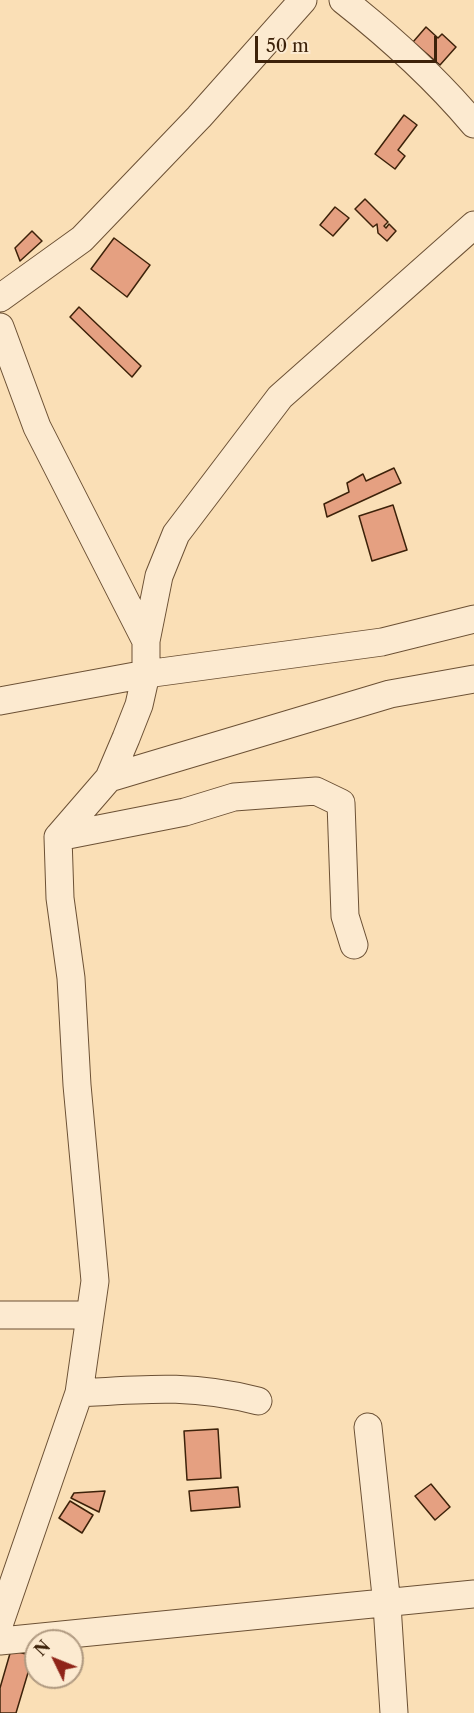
<!DOCTYPE html>
<html>
<head>
<meta charset="utf-8">
<style>
	body { margin:0 }
	#map { position:relative; width:474px; height:1713px; overflow:hidden; background:#fadfb6; font-family:"Libre Caslon Text",serif }
	canvas { display:block }
	.north { position:absolute; left:24px; top:1629px; width:60px; height:60px; box-sizing:border-box; background:#fcead0; border:2px solid #b09a81; border-radius:50%; rotate:313deg; font-size:16px; font-weight:700; line-height:24px; text-align:center; color:#3d220a }
	.north::after { content:''; display:block; margin:auto; width:21px; height:27px; background:#8f2418; clip-path:polygon(50% 0,100% 100%,50% 72%,0 100%) }
	.scale { position:absolute; left:255px; top:36px; width:182px; height:27px; box-sizing:border-box; border:3px solid #3d220a; border-top:0; padding-left:8px; font-size:18px; line-height:21px; white-space:nowrap; color:#3d220a; -webkit-text-stroke:4px #fcead0; paint-order:stroke }
</style>
</head>
<body>
<div id="map">
<canvas width="474" height="1713"></canvas>
<div class="north">N</div>
<div class="scale">50 m</div>
</div>
<script>
const g = document.querySelector('canvas').getContext('2d');
g.lineJoin = 'round';
function paint(path, color) { g.fillStyle = color; g.fill(path, 'evenodd'); }
function strokePath(path, color, width, dash) { g.strokeStyle = color; g.lineWidth = width; g.lineCap = dash ? 'butt' : 'round'; g.setLineDash(dash || []); g.stroke(path); }
const building = new Path2D(`
	M426 27 438 38 442 34 456 47 440 65 413 42Z
	M404 115 417 125 398 150 405 156 395 169 375 154Z
	M365 199 388 222 384 226 386 228 389 224 396 231 387 241 378 233 377 224 373 227 355 209Z
	M335 207 349 218 333 236 320 225Z
	M32 231 42 241 20 261 15 248Z
	M114 238 150 265 127 297 91 269Z
	M79 307 141 366 132 377 70 317Z
	M394 468 401 483 327 517 324 504 349 492 347 483 363 474 366 481Z
	M393 505 407 550 372 561 359 516Z
	M218 1429 221 1478 187 1480 184 1431Z
	M431 1484 450 1507 435 1520 415 1496Z
	M238 1487 240 1507 191 1511 189 1491Z
	M105 1491 99 1512 71 1498 74 1493Z
	M70 1501 93 1515 82 1533 59 1518Z
	M11 1650 33 1656 16 1713H0V1688Z`);
const street = new Path2D(`
	M343 0C390 37 435 78 474 124
	M0 298 82 239 199 117 303 0
	M0 327 37 427 146 641
	M0 701 146 674 382 642 474 619
	M109 778 390 694 474 679
	M58 837 185 812 234 797 316 791 341 803 345 916 354 945
	M0 1315H90
	M79 1393C145 1389 192 1384 258 1401
	M368 1427 387 1605 394 1713
	M0 1622 79 1393 95 1281 77 1085 71 978 60 898 58 837 109 778 126 738 139 705 146 674V641L159 576 176 534 280 397 474 225
	M0 1641 474 1594`);
paint(building, '#e5a081');
strokePath(building, '#3d220a', 1.5);
strokePath(street, '#6c5135', 29);
strokePath(street, '#fcead0', 27);
</script>
</body>
</html>
